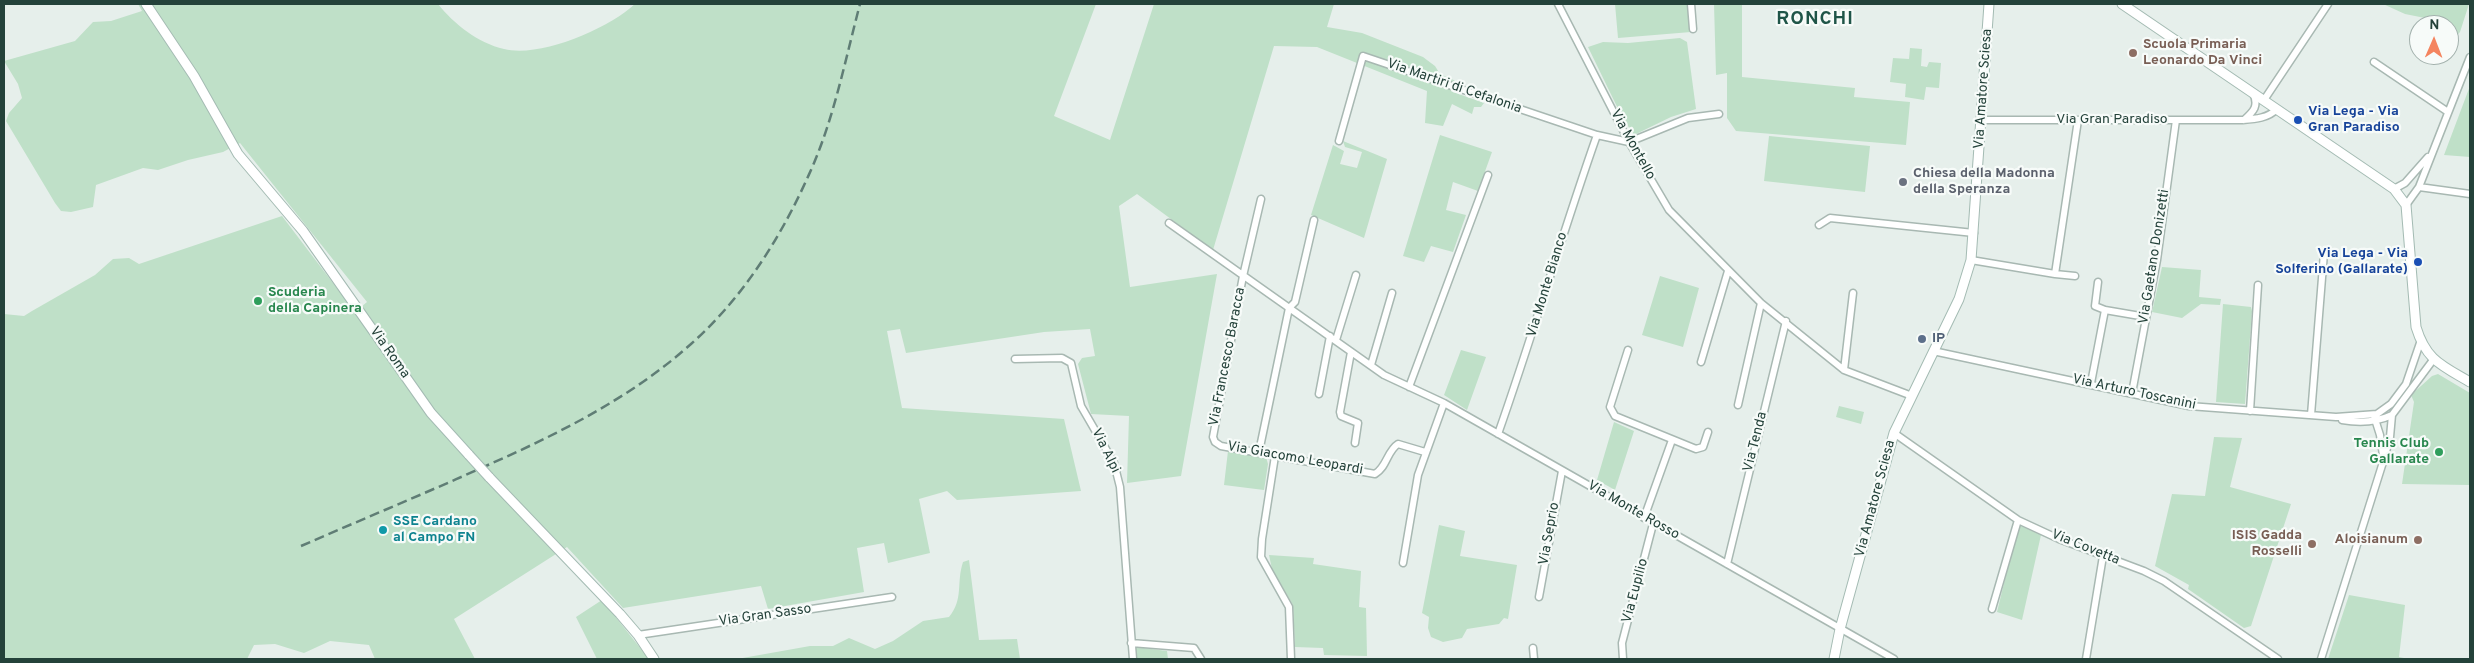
<!DOCTYPE html>
<html>
<head>
<meta charset="utf-8">
<style>
	body { margin:0 }
	#map { position:relative; width:2474px; height:663px; overflow:hidden; background:#e6efeb; font-family:Overpass,sans-serif }
	canvas { display:block }
	.frame { position:absolute; inset:0; border:5px solid #24423a; pointer-events:none }
	.north { position:absolute; left:2409px; top:15px; width:50px; height:50px; box-sizing:border-box; background:#f7fbf9; border:1px solid #a3b1ad; border-radius:50%; rotate:1deg; font-size:14px; font-weight:700; line-height:20px; text-align:center; color:#24423a }
	.north::after { content:''; display:block; margin:auto; width:18px; height:22px; background:#f4845f; clip-path:polygon(50% 0,100% 100%,50% 72%,0 100%) }
</style>
</head>
<body>
<div id="map">
<canvas width="2474" height="663"></canvas>
<div class="frame"></div>
<div class="north">N</div>
</div>
<script>
const g = document.querySelector('canvas').getContext('2d');
g.lineJoin = 'round';
function paint(path, color) { g.fillStyle = color; g.fill(path, 'evenodd'); }
function strokePath(path, color, width, dash) { g.strokeStyle = color; g.lineWidth = width; g.lineCap = dash ? 'butt' : 'round'; g.setLineDash(dash || []); g.stroke(path); }
function drawText(font, color, halo, rows, align = 'center') {
  g.font = font + ' Overpass,sans-serif'; g.lineWidth = 4.5; g.setLineDash([]); g.textBaseline = 'middle'; g.strokeStyle = halo; g.fillStyle = color; for (const [text, x, y, turn = 0] of rows) {
    g.save(); g.translate(x, y); g.rotate((+turn || 0) * Math.PI / 180); g.textAlign = isNaN(turn) ? turn : align; if (halo) g.strokeText(text, 0, 0); g.fillText(text, 0, 0); g.restore();
  }
}
const green = new Path2D(`
	M138 4H438C454 24 478 43 504 49 540 58 608 29 635 4H1096L1054 116 1110 140 1154 4H1334L1327 27 1362 33 1423 57 1435 66 1440 74 1458 82 1453 92 1484 103 1481 107H1474L1472 114 1452 104 1443 126 1425 123 1427 91 1317 47 1274 46 1213 250 1137 194 1119 206 1130 287 1217 274 1181 476 1127 483 1129 416 1091 414 1078 364 1082 358 1095 356 1090 329 1044 332 906 353 900 329 887 331 902 408 1064 419 1081 491 957 500 947 491 919 499 930 553 888 563 884 543 857 548 864 592 768 609 761 586 623 608 567 547 454 619 475 659H375L369 645 330 641 304 653 275 644 254 645 247 659H4V314L24 316 32 311 95 275 113 259 129 258 139 264 282 216 355 312 367 302 240 143 223 152 188 160 158 170 143 168 96 185 93 207 71 212 61 211 55 203 6 121 9 113 22 98 18 84 4 61 75 41 93 22 111 21 142 11Z
	M1615 4H1688L1691 32 1618 38Z
	M1714 4H1742V77L1855 88 1854 97 1910 102 1906 145 1736 131 1727 118V73L1716 75Z
	M2383 4H2469L2460 32 2451 42 2449 40V25H2436L2430 19 2405 14Z
	M1680 38 1687 42 1696 109 1671 117 1634 135 1622 117 1588 47 1603 42 1628 43Z
	M1910 48 1922 49 1921 66 1927 67 1929 62 1941 63 1939 88 1926 87 1924 100 1905 97 1906 84 1890 82 1893 58 1909 59Z
	M2470 86V157L2444 155Z
	M1440 135 1492 152 1478 191 1453 182 1446 210 1466 215 1453 252 1431 246 1424 262 1403 256Z
	M1769 136 1870 146 1865 192 1764 181Z
	M1343 141 1387 159 1364 238 1311 215 1333 145 1344 151 1340 164 1357 168 1362 152 1345 147Z
	M2162 267 2201 270 2199 297 2221 299 2220 305 2201 304 2182 318 2152 312Z
	M1660 276 1699 288 1683 347 1642 335Z
	M2223 304 2251 307 2252 311 2245 404 2216 402Z
	M1461 350 1486 357 1467 410 1444 395Z
	M2438 374 2470 393V485L2402 484 2414 402 2411 395 2432 376Z
	M1839 406 1864 412 1861 424 1836 417Z
	M1614 422 1634 431 1615 490 1597 480Z
	M2214 437 2242 438 2230 487 2291 504 2251 626 2244 628 2188 589 2189 585 2155 566 2172 494 2205 496Z
	M1228 451 1266 457 1268 464 1264 490 1224 485Z
	M1439 525 1465 531 1460 556 1517 565 1508 619 1504 618 1499 624 1467 629 1462 638 1443 642 1431 637 1428 628 1429 617 1422 613Z
	M2018 526H2021L2041 535 2022 620 1997 612Z
	M1269 555 1314 558 1313 564 1361 571 1359 607 1366 608 1367 656 1324 655 1323 648 1295 647 1293 605 1272 569Z
	M969 560 979 640 1017 639 1020 659H737L810 646H833L849 638 875 649 893 641 923 621 949 617C964 599 956 583 963 562Z
	M2349 595 2405 605 2399 657 2409 659H2328Z
	M602 600 649 659H597L576 617Z
	M1136 647 1167 651 1168 659H1137Z`);
const street = new Path2D(`
	M1558 4 1629 142 1669 210 1761 303 1844 370 1912 396
	M1691 4 1693 29
	M2374 62 2448 112
	M2264 100 2328 4
	M1982 120H2243C2256 119 2268 118 2277 109
	M2244 120C2254 111 2259 106 2253 93
	M1339 141 1363 56 1597 135 1629 142 1688 118 1719 114
	M2419 187 2470 194
	M2394 189 2405 183 2428 157
	M1261 199 1243 276 1213 437 1215 442 1221 446 1375 474C1387 467 1387 451 1398 444L1425 452
	M2406 205 2419 187 2470 57
	M1169 223 1384 375 1444 403 1894 659
	M1819 225 1830 218 1974 233
	M1971 260 2055 274 2078 120
	M2055 274 2075 276
	M2098 282 2095 306 2105 310
	M1336 340 1356 275
	M1628 350 1610 407 1615 416 1696 449 1703 447 1708 432
	M1933 351 2189 406 2336 417 2377 414 2391 404 2406 384 2420 343
	M1351 352 1340 412 1341 416 1358 423 1355 443
	M1015 359 1062 358 1071 363 1081 406 1114 463 1120 487 1133 659
	M1701 362 1728 271
	M1371 365 1392 293
	M1844 370 1853 293
	M2091 383 2105 310 2146 317
	M1409 387 1488 175
	M2132 393 2157 260 2176 120
	M1319 394 1330 336
	M1738 405 1761 303
	M2250 411 2258 285
	M2311 415 2324 253
	M2374 416 2380 435 2383 455
	M2342 420C2359 423 2377 422 2392 415L2433 360
	M1894 433 2018 520 2059 539 2144 571 2164 581 2278 659
	M1498 434C1533 335 1562 234 1597 135
	M1259 452 1289 308 1295 302 1314 220
	M1275 456 1262 539 1261 557 1289 607 1291 659
	M1644 518 1672 440
	M1403 563 1418 475 1444 403
	M1727 564 1786 321
	M1539 597 1562 471
	M1992 609 2018 520
	M638 635 892 597
	M1131 643 1194 648 1201 659
	M1533 648 1534 659
	M1623 659 1622 643 1653 524
	M2086 659 2103 556
	M2321 659 2384 459 2390 437 2392 415`);
const secondary = new Path2D(`
	M146 4 194 76 238 154 303 231 431 413 469 455
	M2122 4 2394 189 2406 205 2416 327C2426 360 2441 365 2470 382
	M489 477 620 614 638 635 654 659
	M1834 659 1840 629 1894 433 1959 299 1971 260 1989 4`);
const rail = new Path2D(`
	M301 546C363 519 426 493 488 465 560 433 632 397 691 344 746 295 785 231 814 163 835 113 846 57 860 4`);
const secondaryBridge = new Path2D(`
	M469 455 489 477`);
const markers = [
	[2133,53,5,"#8d6e63"],
	[2298,120,5,"#1a4fb4"],
	[1903,182,5,"#6b7280"],
	[2418,262,5,"#1a4fb4"],
	[258,301,5,"#2e9e5b"],
	[1922,339,5,"#5c6f8a"],
	[2439,452,5,"#2e9e5b"],
	[383,530,5,"#0f9aa8"],
	[2418,540,5,"#8d6e63"],
	[2312,544,5,"#8d6e63"]
];
const educationNames = [
	["Scuola Primaria",2143,45,"left"],
	["Leonardo Da Vinci",2143,61,"left"],
	["ISIS Gadda",2302,536],
	["Rosselli",2302,552],
	["Aloisianum",2408,540]
];
const streetNames = [
	["Via Martiri di Cefalonia",1454,87,19],
	["Via Amatore Sciesa",1984,89,-86],
	["Via Gran Paradiso",2112,120],
	["Via Montello",1632,145,61],
	["Via Gaetano Donizetti",2155,257,-81],
	["Via Monte Bianco",1548,285,-73],
	["Via Roma",389,353,55],
	["Via Francesco Baracca",1228,357,-79],
	["Via Arturo Toscanini",2134,393,12],
	["Via Tenda",1756,442,-76],
	["Via Alpi",1105,451,64],
	["Via Giacomo Leopardi",1295,459,10],
	["Via Amatore Sciesa",1876,499,-75],
	["Via Monte Rosso",1633,511,30],
	["Via Seprio",1550,534,-80],
	["Via Covetta",2085,548,22],
	["Via Eupilio",1636,591,-75],
	["Via Gran Sasso",765,616,-8]
];
const transitNames = [
	["Via Lega - Via",2308,112],
	["Gran Paradiso",2308,128],
	["Via Lega - Via",2408,254,"right"],
	["Solferino (Gallarate)",2408,270,"right"]
];
const worshipNames = [
	["Chiesa della Madonna",1913,174],
	["della Speranza",1913,190]
];
const leisureNames = [
	["Scuderia",268,293],
	["della Capinera",268,309],
	["Tennis Club",2429,444,"right"],
	["Gallarate",2429,460,"right"]
];
const serviceNames = [
	["IP",1932,339]
];
const cultureNames = [
	["SSE Cardano",393,522],
	["al Campo FN",393,538]
];
const districtNames = [
	["RONCHI",1815,20]
];
paint(green, '#bfe0c8');
strokePath(street, '#a8b8b2', 9);
strokePath(secondary, '#a4bbb3', 11);
strokePath(street, '#fff', 6);
strokePath(secondary, '#fff', 9);
strokePath(rail, '#5f7d75', 2.5, [10, 5]);
strokePath(secondaryBridge, '#a4bbb3', 11, []);
strokePath(secondaryBridge, '#fff', 9);
for (const [x, y, r, color] of markers) { const dot = new Path2D(); dot.arc(x, y, r, 0, 2 * Math.PI); g.fillStyle = color; g.fill(dot); strokePath(dot, '#f7fbf9', 2); }
drawText('bold 14px', '#785e54', '#f7fbf9', educationNames, 'right');
drawText('14px', '#24423a', '#f7fbf9', streetNames);
drawText('bold 14px', '#164399', '#f7fbf9', transitNames, 'left');
drawText('bold 14px', '#5b616d', '#f7fbf9', worshipNames, 'left');
drawText('bold 14px', '#27864d', '#f7fbf9', leisureNames, 'left');
drawText('bold 14px', '#4e5e75', '#f7fbf9', serviceNames, 'left');
drawText('bold 14px', '#0d838f', '#f7fbf9', cultureNames, 'left');
g.letterSpacing = '1px';
drawText('bold 19px', '#1f5548', '#f7fbf9', districtNames);
g.letterSpacing = '0px';
</script>
</body>
</html>
